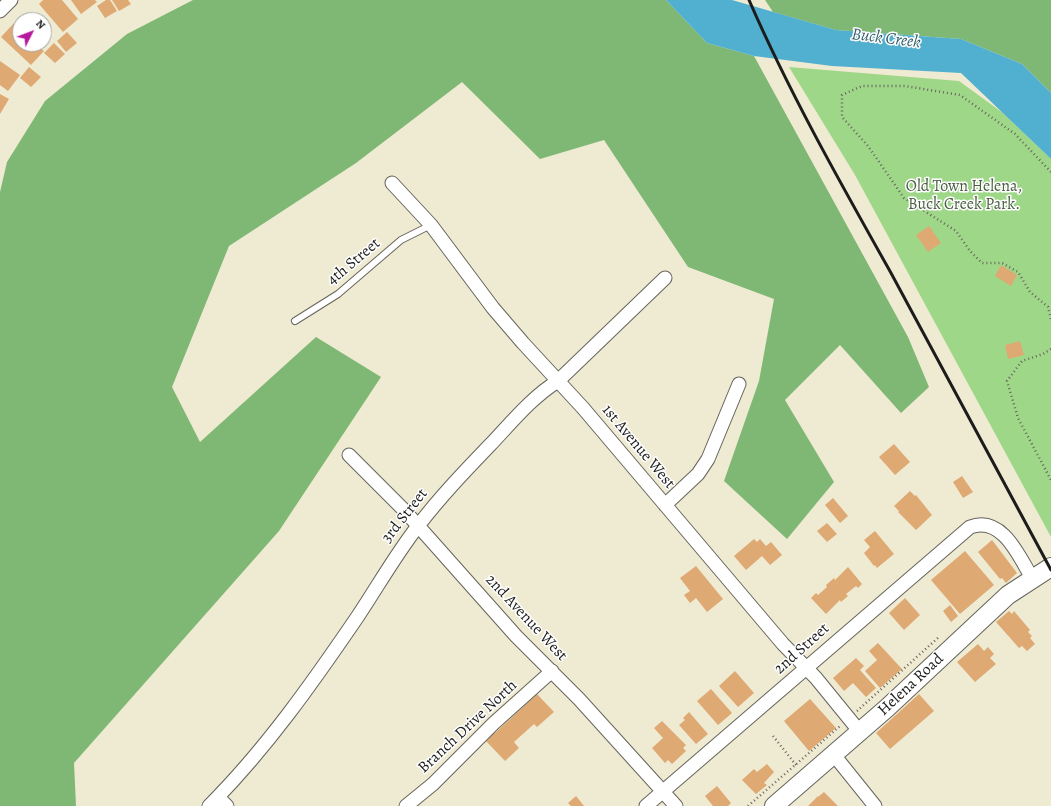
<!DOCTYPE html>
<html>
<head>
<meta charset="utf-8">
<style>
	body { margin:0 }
	#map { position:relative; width:1051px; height:806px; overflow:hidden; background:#efead2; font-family:Alegreya,serif }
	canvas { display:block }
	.north { position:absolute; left:12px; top:12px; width:40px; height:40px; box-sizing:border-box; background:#fff; border:1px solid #a4a4a4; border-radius:50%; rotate:48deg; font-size:11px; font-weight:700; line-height:16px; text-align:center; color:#1c1c1c }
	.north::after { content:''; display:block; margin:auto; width:14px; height:18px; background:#b5179e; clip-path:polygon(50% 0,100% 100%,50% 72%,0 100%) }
</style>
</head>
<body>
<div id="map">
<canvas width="1051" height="806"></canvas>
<div class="north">N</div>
</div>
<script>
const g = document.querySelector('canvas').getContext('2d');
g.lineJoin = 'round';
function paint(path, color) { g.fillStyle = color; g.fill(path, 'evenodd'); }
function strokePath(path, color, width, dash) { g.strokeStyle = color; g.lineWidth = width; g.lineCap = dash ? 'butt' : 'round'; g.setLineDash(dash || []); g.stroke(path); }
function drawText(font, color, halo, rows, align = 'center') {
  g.font = font + ' Alegreya,serif'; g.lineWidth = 3; g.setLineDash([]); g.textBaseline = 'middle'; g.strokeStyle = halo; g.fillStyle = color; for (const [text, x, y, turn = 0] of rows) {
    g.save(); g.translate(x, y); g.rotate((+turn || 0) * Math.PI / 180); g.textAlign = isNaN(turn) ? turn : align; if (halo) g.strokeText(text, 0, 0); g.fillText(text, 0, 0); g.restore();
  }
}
const green = new Path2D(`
	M789 67 959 81 1003 113 1051 159V537L855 175Z`);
const forest = new Path2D(`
	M193 0H666L707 43 754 56 908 337 929 387 901 413 840 345 785 400 834 482 787 539 724 481 759 381 774 299 688 267 604 140 540 159 462 82 356 163 229 246 172 387 200 442 316 337 381 377 279 531 74 763 76 806H0V192L7 162 45 101 127 34Z
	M765 0H1051V93L1022 64 961 39 836 30 773 12Z`);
const water = new Path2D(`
	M666 0H732L836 30 961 39 1022 64 1051 93V159L961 73 832 66 754 56 707 43Z`);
const building = new Path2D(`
	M43 0H62L78 19 63 32 39 4Z
	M71 0H95L97 2 81 14Z
	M106 0H110L117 11 105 18 97 6Z
	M112 0H128L131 4 119 11Z
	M14 23 20 28V44H36L44 51 31 65 1 37Z
	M67 32 77 43 66 52 57 41Z
	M54 43 65 54 55 63 44 53Z
	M0 61 20 75 8 91 0 85Z
	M29 67 41 77 31 87 20 78Z
	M0 94 9 99 0 114Z
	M929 226 941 243 928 252 916 235Z
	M1001 265 1017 275 1011 286 995 276Z
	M1020 341 1024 355 1008 359 1005 345Z
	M894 444 910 462 895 475 879 457Z
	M962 476 973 492 963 498 953 482Z
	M910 491 915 496 916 495 932 515 916 530 898 512 899 511 894 506Z
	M833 498 848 516 840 523 825 505Z
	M827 523 837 534 827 542 817 531Z
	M875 531 894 554 877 568 875 565 874 566 864 553 870 547 864 540Z
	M754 539 757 542 760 539 766 546 771 542 782 555 770 565 762 556 746 570 734 556Z
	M992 540 1017 573 1006 583 1002 578 1000 579 978 552Z
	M965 551 994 585 960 614 931 580Z
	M696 566 723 599 707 612 696 598 690 603 684 595 690 591 680 578Z
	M848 567 862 584 858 588 856 586 846 594 848 596 841 602 840 600 826 614 811 598 816 593 818 595 827 587 826 585 834 578 835 580Z
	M905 598 920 615 904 630 889 613Z
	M950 605 958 616 951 622 943 611Z
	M1009 611 1012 614 1014 611 1030 630 1028 632 1032 636 1030 638 1035 644 1027 651 1022 646 1019 648 996 622Z
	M878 643 902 669 880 688 865 671 877 660 869 651Z
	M978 644 984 651 988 647 994 654 990 658 996 664 975 682 957 662Z
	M856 658 864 666 860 670 876 688 866 697 853 683 844 691 833 678Z
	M735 671 754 693 738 707 719 686Z
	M711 689 732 713 718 725 697 701Z
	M537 694 554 712 537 727 534 724 514 742 519 748 505 761 486 741 489 739 487 738 493 732 495 733Z
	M919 694 934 711 890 749 876 733Z
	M810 699 836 728 809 751 784 721Z
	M689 712 708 734 696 744 679 725 685 720 683 718Z
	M662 721 686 745 683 748 686 751 672 764 668 760 665 763 652 748 663 738 654 728Z
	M767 764 774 772 764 783 767 785 756 794 742 780 754 769 757 772Z
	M717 786 731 803 728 806H713L705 796Z
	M824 792 838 806H808L818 796V797Z
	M576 796 584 806H571L568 803Z`);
const path = new Path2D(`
	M1051 172 1015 134 960 95 905 86H862L842 95V117L868 146 904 198 956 231 970 251 982 263H1002L1018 272 1030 292 1048 307 1051 319
	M1051 349 1043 354 1022 361 1007 381 1018 418 1051 480
	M857 711 940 636
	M773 736 796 765
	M748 806 840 726`);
const service = new Path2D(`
	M295 321 338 294 401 240 431 225`);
const minor = new Path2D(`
	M0 11 11 0
	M392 183 431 225 493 308 523 343 583 408 783 644 816 678 860 732
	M349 455 404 510 516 636 579 699 676 806
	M665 505 698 474 708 459 739 384
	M834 755 875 806
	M218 797 227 806
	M209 806C266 749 313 682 358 616 378 586 396 554 418 526 440 497 465 471 490 445 511 423 532 397 558 381L665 278
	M406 806 433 784 494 723 552 671
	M646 806 970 527C1002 515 1019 556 1032 578`);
const secondary = new Path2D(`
	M774 806 887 708 1008 595 1051 567`);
const rail = new Path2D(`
	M749 0C790 94 841 184 891 273 945 372 998 471 1051 570`);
const parkNames = [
	["Old Town Helena,",964,187],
	["Buck Creek Park.",964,205]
];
const streetNames = [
	["4th Street",354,262,-40],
	["1st Avenue West",638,447,50],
	["3rd Street",405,516,-52],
	["2nd Avenue West",526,618,47],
	["2nd Street",802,649,-42],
	["Helena Road",911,685,-43],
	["Branch Drive North",468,727,-43]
];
const waterNames = [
	["Buck Creek",886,39,7]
];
paint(green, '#9fd789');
paint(forest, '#7fb875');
paint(water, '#51b0d0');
paint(building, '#dea973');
strokePath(service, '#66645c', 8);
strokePath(minor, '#66645c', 15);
strokePath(secondary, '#66645c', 20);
strokePath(path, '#66645c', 2.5, [1, 3]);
strokePath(service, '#fff', 6);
strokePath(minor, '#fff', 13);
strokePath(secondary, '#fff', 18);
strokePath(rail, '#1c1c1c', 3);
drawText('16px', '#4a5d42', '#fff', parkNames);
drawText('16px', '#1c1c1c', '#fff', streetNames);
drawText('italic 17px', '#345f6d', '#fff', waterNames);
</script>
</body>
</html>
